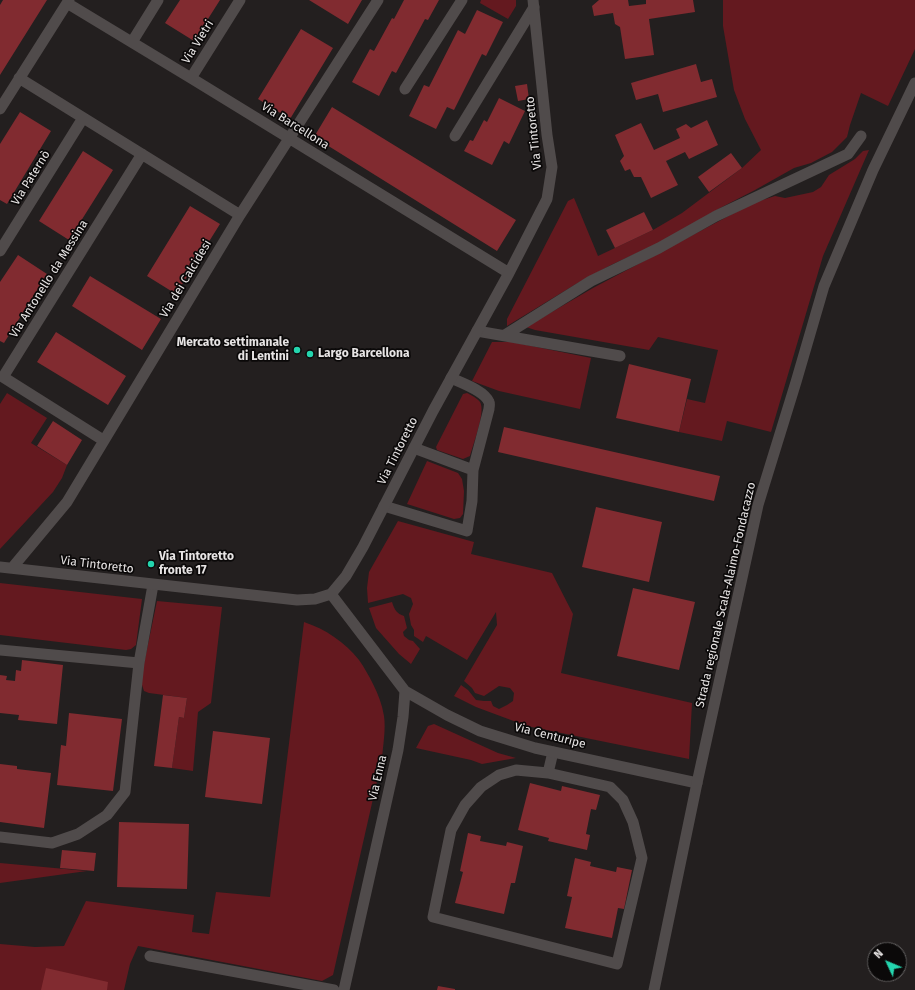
<!DOCTYPE html>
<html>
<head>
<meta charset="utf-8">
<style>
	body { margin:0 }
	#map { position:relative; width:915px; height:990px; overflow:hidden; background:#231f1f; font-family:"Fira Sans",sans-serif }
	canvas { display:block }
	.north { position:absolute; left:867px; top:942px; width:40px; height:40px; box-sizing:border-box; background:#0b0909; border:1px solid #636161; border-radius:50%; rotate:314deg; font-size:11px; font-weight:700; line-height:16px; text-align:center; color:#e7e4e4 }
	.north::after { content:''; display:block; margin:auto; width:14px; height:18px; background:#24d5ae; clip-path:polygon(50% 0,100% 100%,50% 72%,0 100%) }
</style>
</head>
<body>
<div id="map">
<canvas width="915" height="990"></canvas>
<div class="north">N</div>
</div>
<script>
const g = document.querySelector('canvas').getContext('2d');
g.lineJoin = 'round';
function paint(path, color) { g.fillStyle = color; g.fill(path, 'evenodd'); }
function strokePath(path, color, width, dash) { g.strokeStyle = color; g.lineWidth = width; g.lineCap = dash ? 'butt' : 'round'; g.setLineDash(dash || []); g.stroke(path); }
function drawText(font, color, halo, rows, align = 'center') {
  g.font = font + ' "Fira Sans",sans-serif'; g.lineWidth = 3.5; g.setLineDash([]); g.textBaseline = 'middle'; g.strokeStyle = halo; g.fillStyle = color; for (const [text, x, y, turn = 0] of rows) {
    g.save(); g.translate(x, y); g.rotate((+turn || 0) * Math.PI / 180); g.textAlign = isNaN(turn) ? turn : align; if (halo) g.strokeText(text, 0, 0); g.fillText(text, 0, 0); g.restore();
  }
}
const green = new Path2D(`
	M481 0H516V6L508 19 480 3Z
	M723 0H915V49L888 106 861 93 850 125 847 137 832 152 811 163 794 168 755 190 722 207 661 242 611 265 576 284 507 326V319L568 201 574 198 598 256 653 230 682 213 742 168 761 150 745 119 734 90 723 26Z
	M869 150 823 256 771 432 727 421 722 441 679 432 687 399 705 403 718 350 658 337 649 350 535 330 526 327 593 288 753 203 775 196 785 198 813 192 821 187 829 175 855 159 863 151Z
	M492 342H512L591 358 580 409 499 391 472 381Z
	M7 393 47 418 31 443 67 465 62 478 53 492 0 549V404Z
	M467 393C471 395 477 398 480 402 486 412 473 444 470 456L463 459 437 450 436 447 463 394Z
	M427 461 458 473 462 479 464 491 463 514 460 518 454 519 407 504Z
	M398 521 474 542 471 554 552 573 573 614 561 673 692 703 689 759 527 726 476 707 454 696 461 685 468 690 476 700 484 701H491L493 706 499 709 507 705 513 701 514 693 510 688 499 686 484 696 475 693 472 688 464 681 497 625 496 612 467 660 426 636 423 642 414 636V630L411 625 409 614 413 604 411 598 403 594 368 603 367 588 369 572Z
	M0 583 142 599 136 645 131 649 126 650 0 635Z
	M157 601 222 607 211 703 198 712 193 771 172 768 179 717 184 718 187 698 149 693 144 691 142 685V673Z
	M392 602C394 609 397 614 404 616L407 628 403 632 404 636 409 640 413 641 420 649 411 664 399 654 376 628 369 608Z
	M304 622C325 629 345 642 359 660 364 667 369 676 373 684 378 694 382 704 384 716 386 729 383 745 382 759L333 975 322 981 138 946 130 964 124 990H0V944L35 947 64 946 86 901 194 915 192 932 209 934 216 892 270 897Z
	M434 724 498 753 516 758 482 764 471 760 416 748 428 726Z
	M0 863 87 871 0 883Z`);
const building = new Path2D(`
	M3 0H47L0 75V5Z
	M180 0H220L194 41 165 23Z
	M309 0H362L348 24Z
	M404 0H439L428 20 425 19 396 73 392 71 379 96 352 82 370 49 374 51 392 18 394 19Z
	M599 0H628L629 6 646 4V0H693L695 12 649 19 654 55 625 59 620 27 615 24 613 13 594 16 592 6Z
	M477 10 503 22 486 56 482 54 454 110 447 107 436 129 409 116 424 85 429 87 458 30 465 34Z
	M301 29 333 48 290 119 258 99Z
	M696 64 701 82 712 79 717 97 663 112 658 94 636 100 631 83Z
	M527 84 529 99 518 101 515 86Z
	M499 98 525 111 509 144 504 141 492 165 464 151 470 140 473 141 484 120 487 122Z
	M332 107 516 220 497 251 314 137Z
	M20 112 51 131 7 204 0 200V144Z
	M707 120 718 145 689 159 685 152 666 161 678 185 651 198 641 177H634L630 169 625 171 620 161 624 156 615 135 641 123 654 150 680 138 676 129 686 124 691 128Z
	M83 151 113 170 69 240 39 221Z
	M731 153 742 168 709 192 698 177Z
	M190 206 220 224 176 294 147 276Z
	M644 212 653 230 615 248 606 230Z
	M18 255 47 274 4 343 0 341V282Z
	M90 276 161 319 142 350 72 306Z
	M56 332 126 376 108 405 37 362Z
	M629 364 691 379 679 432 616 418Z
	M53 421 82 440 67 465 37 446Z
	M504 427 720 476 714 501 498 452Z
	M596 507 662 522 649 582 582 567Z
	M633 588 695 602 679 670 617 656Z
	M22 660 63 665 57 724 18 720 19 715 0 713V675L7 676 6 680 15 681 16 670 21 671Z
	M163 695 187 698 184 718 179 717 172 768 154 766Z
	M69 713 122 719 113 791 57 785 61 745 66 746Z
	M213 731 270 738 262 804 205 797Z
	M0 764 17 766V769L51 773 44 828 0 822Z
	M530 783 561 791 562 786 600 795 596 810 591 809 586 834 590 835 587 850 548 841 549 838 518 830Z
	M119 822 189 824 187 889 117 887Z
	M468 833 481 836 480 841 506 846 507 842 523 846 515 883H511L504 914 455 903 463 872 460 871Z
	M62 850 96 853 94 871 60 868Z
	M575 858 591 862 590 866 616 872 617 867 632 870 624 909 618 908 612 938 565 928 572 897 567 896Z
	M46 968 108 982 107 990H41Z
	M438 986 455 989V990H437Z`);
const service = new Path2D(`
	M405 89 462 0
	M455 136 534 7
	M477 331 620 356
	M505 335 591 281 659 248 716 216 848 154 861 136
	M414 448 473 470 489 409C489 407 490 404 489 402 485 391 462 383 451 378
	M384 506 467 531 472 501 473 470
	M0 650 139 663
	M516 770 548 773 610 787 623 800 633 822 642 858 617 964 433 917 451 830 465 805 481 787 499 775Z
	M548 773 553 752
	M0 837 52 843 78 834 107 815 125 792 139 663 153 585`);
const minor = new Path2D(`
	M67 3 191 78 509 273
	M132 42 158 0
	M19 78 240 215
	M191 78 240 0
	M0 109 69 0
	M0 251 83 118
	M103 440 3 377 142 154
	M0 567 297 600 315 599 331 594 346 576 363 547 433 411 509 273 547 199 552 167 547 135 533 0
	M12 568 67 502 240 215 378 0
	M331 594 405 691 403 717 398 750 344 990
	M405 691 447 715 480 731 535 748 697 783
	M150 956 334 990`);
const tertiary = new Path2D(`
	M654 990 697 783 758 505 796 382 824 286 873 170 915 83`);
const markers = [
	[297,350,4,"#24d5ae"],
	[310,354,4,"#24d5ae"],
	[151,564,4,"#24d5ae"]
];
const streetNames = [
	["Via Vietri",198,42,-58],
	["Via Barcellona",295,126,32],
	["Via Tintoretto",534,133,-96],
	["Via Paternò",31,178,-58],
	["Via Antonello da Messina",49,279,-58],
	["Via dei Calcidesi",186,279,-59],
	["Via Tintoretto",398,451,-63],
	["Via Tintoretto",97,565,7],
	["Strada regionale Scala-Alaimo-Fondacazzo",726,595,-77],
	["Via Centuripe",550,736,14],
	["Via Enna",378,778,-77]
];
const poiNames = [
	["Mercato settimanale",289,343,"right"],
	["di Lentini",289,357,"right"],
	["Largo Barcellona",318,354],
	["Via Tintoretto",159,557],
	["fronte 17",159,571]
];
paint(green, '#64191f');
paint(building, '#812b30');
strokePath(service, '#504b4b', 11);
strokePath(minor, '#504b4b', 11);
strokePath(tertiary, '#504b4b', 11);
for (const [x, y, r, color] of markers) { const dot = new Path2D(); dot.arc(x, y, r, 0, 2 * Math.PI); g.fillStyle = color; g.fill(dot); strokePath(dot, '#0b0909', 1.5); }
drawText('12px', '#e7e4e4', '#0b0909', streetNames);
drawText('bold 12px', '#e7e4e4', '#0b0909', poiNames, 'left');
</script>
</body>
</html>
